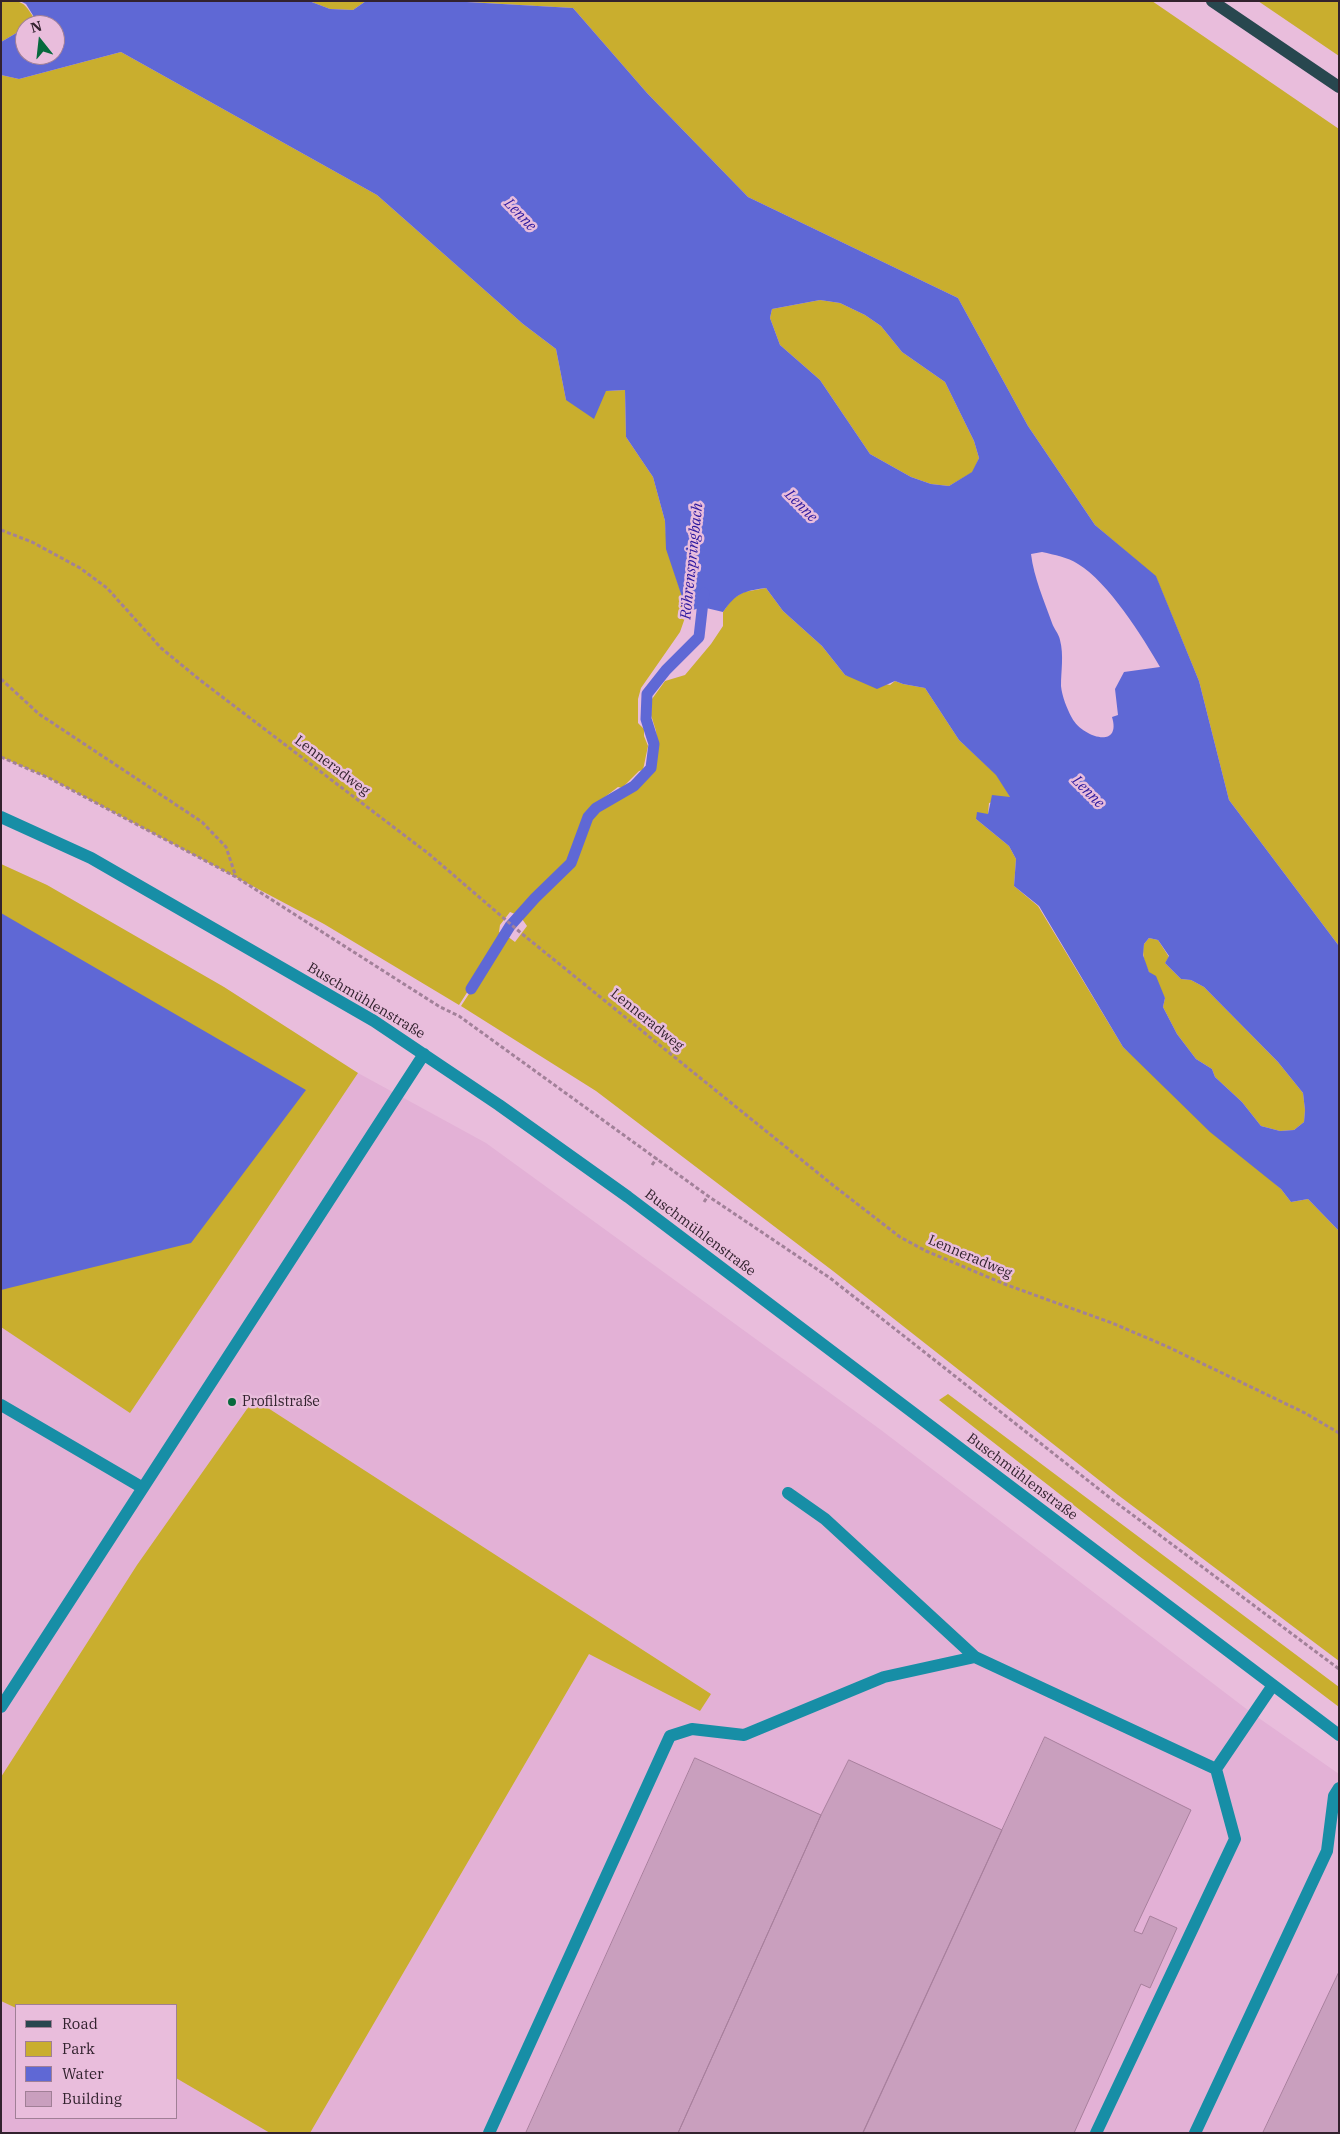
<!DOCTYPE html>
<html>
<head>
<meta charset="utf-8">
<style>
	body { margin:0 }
	#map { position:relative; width:1340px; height:2134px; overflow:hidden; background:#e9bddc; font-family:"IBM Plex Serif",serif }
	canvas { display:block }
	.frame { position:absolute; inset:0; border:2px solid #32222e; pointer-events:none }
	.legend { position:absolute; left:15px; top:2004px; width:162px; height:115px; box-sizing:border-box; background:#e9bddc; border:1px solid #a07f96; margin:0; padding:6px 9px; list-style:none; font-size:15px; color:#32222e }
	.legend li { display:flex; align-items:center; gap:10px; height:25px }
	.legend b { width:25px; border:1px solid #a07f96 }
	.north { position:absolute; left:15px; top:15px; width:50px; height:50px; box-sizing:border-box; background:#e9bddc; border:1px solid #a07f96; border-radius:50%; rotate:344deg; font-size:14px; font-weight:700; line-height:20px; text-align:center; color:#32222e }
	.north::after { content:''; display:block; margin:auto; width:18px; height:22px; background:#06693d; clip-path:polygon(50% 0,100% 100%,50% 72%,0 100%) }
</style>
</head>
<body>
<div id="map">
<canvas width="1340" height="2134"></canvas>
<div class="frame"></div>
<ul class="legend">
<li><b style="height:6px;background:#28474f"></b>Road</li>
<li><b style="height:14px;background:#c9ae2e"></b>Park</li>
<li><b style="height:14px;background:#5f68d5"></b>Water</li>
<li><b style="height:14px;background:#c99fbe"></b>Building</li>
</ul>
<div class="north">N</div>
</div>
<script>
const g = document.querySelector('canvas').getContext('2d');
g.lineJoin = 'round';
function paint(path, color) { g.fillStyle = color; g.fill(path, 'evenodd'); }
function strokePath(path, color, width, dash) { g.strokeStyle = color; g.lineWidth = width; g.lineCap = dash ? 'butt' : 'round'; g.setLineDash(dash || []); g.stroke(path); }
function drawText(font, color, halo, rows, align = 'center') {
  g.font = font + ' "IBM Plex Serif",serif'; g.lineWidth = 5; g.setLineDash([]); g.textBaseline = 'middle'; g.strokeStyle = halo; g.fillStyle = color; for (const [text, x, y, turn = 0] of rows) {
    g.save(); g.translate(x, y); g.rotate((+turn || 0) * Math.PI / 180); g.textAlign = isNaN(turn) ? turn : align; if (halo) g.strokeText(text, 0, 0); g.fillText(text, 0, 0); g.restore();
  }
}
const built = new Path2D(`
	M1 864 47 885 224 987 358 1073 486 1143 881 1430 1253 1714 1339 1774V2133H1ZM16 2005H176V2118H16Z`);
const green = new Path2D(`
	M1 1C21 1 23 0 34 18L33 22 25 25V28L1 42Z
	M309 1H366L353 10 330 9Z
	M449 1H1152L1339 129V946L1229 800 1199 681 1156 577 1095 525 1028 426 958 298 748 197 647 93 573 8Z
	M1258 1H1339V56Z
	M121 52 377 195 523 324 556 349 566 400 606 391 625 390 626 437 653 477 665 521 667 549 687 612 680 632 641 688 638 699V723L644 729V736L648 746 643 770 639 771 622 788 618 787 589 809 570 863 535 898 521 915 571 864 588 821 598 810 637 789 654 770 657 743 656 731 651 715 652 699 665 681 685 675 711 644 723 626V612L732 599 744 592 766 588 783 611 822 646 845 675 890 685 895 681 903 684 925 688 959 740 997 775 1011 798 989 803 988 814 976 819 1009 846 1016 859 1014 886 1038 906 1123 1047 1281 1189 1291 1202 1308 1199 1339 1231V1661L1118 1495 833 1271 596 1091 461 1006 507 936 515 942 527 926 520 916 510 912 500 925 499 932 504 935 459 1005 324 924 49 778 1 757V75L19 79Z
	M820 300 840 303 865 315 881 326 902 352 945 382 974 441 979 458 973 472 949 486 931 484 911 477 870 454 820 380 780 345 770 318 772 309Z
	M1 864 47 885 224 987 358 1073 130 1413 1 1327Z
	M1149 938 1158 940 1169 957 1165 963 1181 979 1191 980 1204 987 1278 1062 1303 1093 1305 1110 1304 1122 1294 1130 1280 1131 1261 1126 1242 1102 1215 1077 1212 1069 1196 1059 1177 1034 1163 1007 1165 998C1156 983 1139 963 1144 944Z
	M948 1394 1339 1687V1707L1139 1556 939 1400Z
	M254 1399 711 1694 700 1711 589 1654 310 2133H270L176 2078V2005H16V2008L1 2001V1777L137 1565Z`);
const water = new Path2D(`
	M20 1H309L330 9 353 10 366 1H449L573 8 647 93 748 197 958 298 1028 426 1095 525 1156 576 1199 681 1229 800 1339 946V1231L1308 1199 1291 1202 1281 1189 1210 1132 1123 1047 1039 906 1014 886 1016 859 1009 846 976 819 977 812 988 814 992 795 1010 797 996 775 959 740 925 688 903 684 895 681 877 689 845 675 822 646 783 611 766 588C744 591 736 593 723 612L702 607 687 612 666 549 665 521 653 477 626 437 625 390 606 391 594 419 566 400 556 349 523 324 377 195 121 52 19 79 1 75V42L25 28V55H55V25H29L33 22 34 17 26 4ZM820 300 840 303 865 315 881 326 902 352 945 382 974 441 979 458 972 472 949 486 931 484 911 477 870 454 820 380 780 345 770 318 772 309ZM1042 552C1055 555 1067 557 1078 564 1108 582 1143 637 1160 667L1124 672 1115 689 1118 715 1112 717C1122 750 1082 737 1072 718 1067 709 1062 696 1061 686 1061 671 1064 655 1060 640 1059 634 1054 629 1052 623 1044 600 1034 578 1031 554ZM1149 938 1158 940 1169 956 1165 963 1181 979 1191 980 1204 987 1278 1062 1303 1093 1305 1110 1304 1122 1294 1130 1280 1131 1261 1126 1242 1102 1215 1077 1212 1069 1196 1059 1177 1034 1163 1007 1165 998 1156 976 1149 972 1143 955 1144 944Z
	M1 913 306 1090 191 1243 1 1290Z`);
const stream = new Path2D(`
	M471 989 510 926 535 898 571 863 588 817 596 808 634 786 651 768 654 744 646 719 647 694 666 670 699 637 704 593`);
const building = new Path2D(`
	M1045 1737 1191 1810 1134 1931 1142 1934 1150 1916 1177 1928 1150 1988 1141 1984 1074 2133H863Z
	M695 1758 821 1815 678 2133H526Z
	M849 1760 1002 1830 863 2133H678L821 1815Z
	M1339 1972V2133H1263Z`);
const path = new Path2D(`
	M1 530 32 542 80 568 107 588 161 648 200 680 429 854 521 933 834 1186 900 1237 926 1251 1007 1285 1112 1323 1166 1346 1305 1413 1339 1433
	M1 679 39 714 202 822 226 847 236 877
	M1 757 49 778 236 877 440 1007 459 1016 708 1196 830 1278 1114 1501 1339 1669
	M652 1165 657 1158
	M704 1202 708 1196`);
const minor = new Path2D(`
	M1 817 91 858 374 1021 499 1105 628 1197 1339 1735
	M1 1405 143 1488
	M788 1493 825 1519 975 1657 1216 1769 1273 1685
	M1 1707 424 1054
	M489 2133 670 1736 692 1729 744 1735 884 1677 975 1657
	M1096 2133 1235 1839 1216 1769
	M1195 2133 1327 1851 1334 1796 1339 1788`);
const major = new Path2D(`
	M1212 1 1339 87`);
const markers = [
	[232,1402,5,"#06693d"]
];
const streetNames = [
	["Lenneradweg",332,766,37],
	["Buschmühlenstraße",366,1001,31],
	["Lenneradweg",647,1020,39],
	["Buschmühlenstraße",700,1233,37],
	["Lenneradweg",970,1257,23],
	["Buschmühlenstraße",1022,1477,37]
];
const poiNames = [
	["Profilstraße",242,1402]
];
const waterNames = [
	["Lenne",520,215,46],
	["Lenne",801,506,45],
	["Röhrenspringbach",692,561,-84],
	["Lenne",1088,792,45]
];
paint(built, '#e3b1d6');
paint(green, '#c9ae2e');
paint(water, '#5f68d5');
strokePath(stream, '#5f68d5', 11);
paint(building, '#c99fbe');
strokePath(building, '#a8809d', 1);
strokePath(path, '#a28199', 3, [4, 2.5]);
strokePath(minor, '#178ea6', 12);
strokePath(major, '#28474f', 12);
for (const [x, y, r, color] of markers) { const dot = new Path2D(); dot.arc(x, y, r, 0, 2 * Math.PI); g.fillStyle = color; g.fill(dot); strokePath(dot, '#e9bddc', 2); }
drawText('14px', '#32222e', '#e9bddc', streetNames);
drawText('14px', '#32222e', '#e9bddc', poiNames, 'left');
drawText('italic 15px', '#2c189e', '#e9bddc', waterNames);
</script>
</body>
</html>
